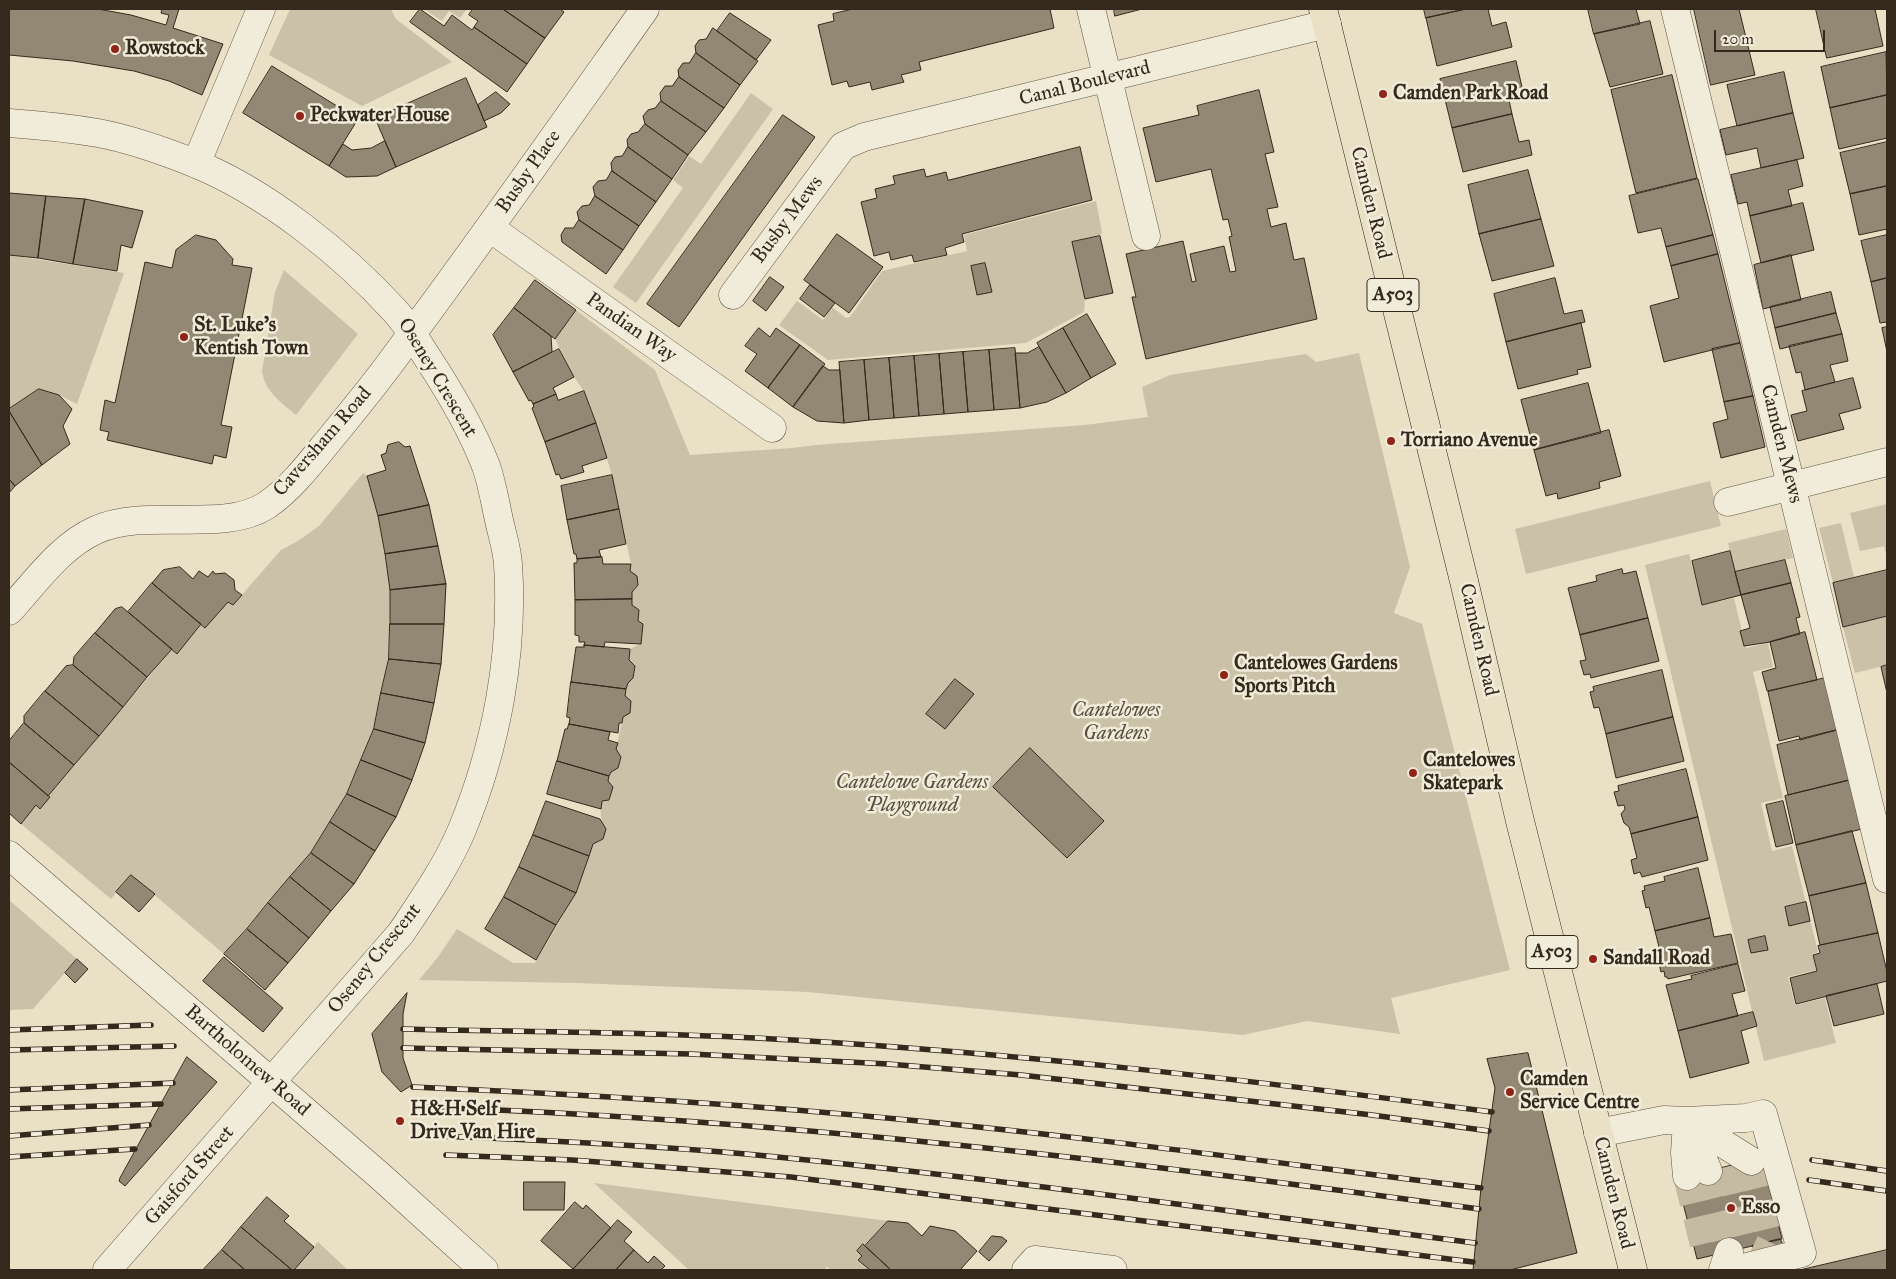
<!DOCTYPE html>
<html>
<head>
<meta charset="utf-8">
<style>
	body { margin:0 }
	#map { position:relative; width:1896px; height:1279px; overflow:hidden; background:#e9e0c5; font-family:"IM FELL Great Primer",serif }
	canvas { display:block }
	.frame { position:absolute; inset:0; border:10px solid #35281d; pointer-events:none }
	.scale { position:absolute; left:1714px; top:30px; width:111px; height:22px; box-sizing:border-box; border:2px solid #35281d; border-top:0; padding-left:6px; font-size:15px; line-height:18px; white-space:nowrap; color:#35281d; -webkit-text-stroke:4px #f1ebd9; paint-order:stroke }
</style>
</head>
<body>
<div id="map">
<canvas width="1896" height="1279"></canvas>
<div class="frame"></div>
<div class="scale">20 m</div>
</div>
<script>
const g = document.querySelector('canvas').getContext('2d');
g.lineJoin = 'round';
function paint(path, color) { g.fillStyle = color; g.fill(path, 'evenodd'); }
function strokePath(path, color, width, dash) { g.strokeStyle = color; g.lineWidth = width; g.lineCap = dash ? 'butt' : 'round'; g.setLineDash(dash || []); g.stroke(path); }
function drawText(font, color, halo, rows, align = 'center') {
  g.font = font + ' "IM FELL Great Primer",serif'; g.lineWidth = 5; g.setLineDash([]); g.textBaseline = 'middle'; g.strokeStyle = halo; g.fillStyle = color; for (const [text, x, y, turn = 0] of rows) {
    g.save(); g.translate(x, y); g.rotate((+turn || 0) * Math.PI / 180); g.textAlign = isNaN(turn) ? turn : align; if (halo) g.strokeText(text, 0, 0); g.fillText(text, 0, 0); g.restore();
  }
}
const green = new Path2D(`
	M290 9H391L396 19 452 62 362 106 269 55Z
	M424 9H467L460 18 449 11 442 21Z
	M751 93 773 109 636 303 613 287 683 188 673 180 689 156 701 164Z
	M1096 201 1102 232 1100 236 1072 243 1085 299 1084 312 1026 343 828 360 779 325 797 301 823 320 832 307 846 318 850 317 882 271 967 251 964 235Z
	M9 255 124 273 77 404 59 395 39 389 9 409Z
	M284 270 358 334 296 415C281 402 265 392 262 371L275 292Z
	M576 310 655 370 690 455 792 448 816 445 1085 425 1148 417 1142 387 1170 375 1306 354 1316 362 1359 353 1410 567 1394 613 1422 624 1510 970 1391 998 1400 1034 1307 1021 1243 1035 808 992 576 983 419 980 438 957 457 929 513 963H535L576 893 593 844 603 839 606 829C600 819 600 813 602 801L609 800 608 781 611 772 618 768 621 757 616 749 623 717 630 713 631 701 625 696 628 683 633 678 635 666 629 660 630 649 640 644 643 624 638 621 639 610 632 605V592L638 585 637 576 630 571 631 564 612 475 596 423 584 391 574 377 555 339Z
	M363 473 367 476 378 516 390 590 389 659 374 729 347 794 311 853 224 954 131 875 111 899 21 824 36 805 40 808 50 797 48 796 172 649 177 653 201 624 228 602 233 605 281 550 298 541 319 526Z
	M1710 481 1721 526 1526 574 1515 529Z
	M1887 504V558L1884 546 1860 551 1850 513Z
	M1841 523 1854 577 1833 583 1819 528Z
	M1786 529 1793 558 1735 572 1728 543Z
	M1689 554 1702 605 1734 598 1746 648 1768 643 1773 667 1753 672 1783 798 1761 803 1772 851 1792 846 1818 952 1812 954 1816 970 1788 977 1795 1005 1825 998 1836 1043 1764 1061 1645 565Z
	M1887 616V665L1855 673 1843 627Z
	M9 900 77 959 33 1009 9 1010Z
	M594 1183 888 1221 865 1246 863 1244 857 1251 862 1256 858 1260 870 1270H831L827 1267 824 1270H689Z
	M318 1242 348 1270H294Z`);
const building = new Path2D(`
	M9 9H98L131 15 166 25 169 15 161 13 162 9H179L173 28 223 44 202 95 169 81 134 71 73 61 9 55Z
	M420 9 444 26 452 15 472 30 474 27 527 64 507 92 410 22Z
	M473 9H503L545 38 527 64 474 27 478 21 469 15Z
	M503 9H560L564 12 545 38Z
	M853 9H1050L1054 28 919 62 921 70 901 75 904 82 872 90 870 82 849 87 847 81 832 85 818 25 834 21 833 14Z
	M1114 9H1142L1115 16Z
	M1424 9H1466L1426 18Z
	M1466 9H1488L1492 26 1506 22 1512 47 1437 66 1426 18Z
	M1588 9H1636L1640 24 1594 34Z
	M1694 9H1739L1755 75 1711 85Z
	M1816 9H1875L1883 46 1827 58Z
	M730 13 771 40 756 60 717 31Z
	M1650 21 1663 74 1610 87 1594 34Z
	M713 28 758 61 740 85 696 53 695 46 699 40 706 39Z
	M1886 52 1887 95 1830 108 1821 67Z
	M696 53 740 85 724 108 679 77 678 70 683 63H689Z
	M1516 61 1522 87 1507 91 1512 114 1452 128 1440 79Z
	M272 66 358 119 329 166 243 113Z
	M1784 72 1793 113 1737 126 1727 85Z
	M1672 75 1697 178 1636 193 1611 90Z
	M679 77 724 108 706 132 661 101 660 93 665 86H672Z
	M466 78 487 127 396 167 375 118Z
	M1259 90 1274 152 1265 154 1278 207 1267 209 1271 227 1286 223 1294 260 1304 258 1317 319 1146 359 1132 297H1136L1126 254 1183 241 1192 282 1196 281 1190 254 1224 246 1230 272 1236 271 1229 237 1232 236 1228 219 1223 220 1211 169 1156 182 1143 128 1199 115 1197 106Z
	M496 92 510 104 501 113 484 121 478 105Z
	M1887 95V138L1839 149 1830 108Z
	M661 101 706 132 688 155 645 124 643 116 648 110 655 108Z
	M1793 113 1804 158 1761 168 1757 148 1726 155 1720 130Z
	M1512 114 1519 142 1529 140 1532 155 1463 172 1452 128Z
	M783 115 815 137 679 327 647 304Z
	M645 124 688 155 672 179 628 147 627 140 631 134 638 132Z
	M385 141 396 167 377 176 346 177 329 166 343 144 352 150 371 148Z
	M1887 142V186L1850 194 1840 153Z
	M628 147 672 179 656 202 612 171 611 163 615 157 622 156Z
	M1080 147 1092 200 962 234 964 242 945 248 947 255 914 262 912 255 891 260 889 252 874 256 861 202 877 198 875 189 895 184 893 176 924 169 926 177 946 172 948 180Z
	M1797 160 1803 186 1788 190 1792 206 1750 216 1747 202 1738 204 1731 175Z
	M1528 170 1541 219 1479 234 1468 185Z
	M612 171 656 202 639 226 595 196 593 187 598 181 606 180Z
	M1698 179 1713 235 1666 247 1661 228 1638 233 1629 196Z
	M1887 186V229L1859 235 1850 194Z
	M9 193 46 196 38 258 9 255Z
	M46 196 85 199 73 264 38 258Z
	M595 196 639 226 623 250 579 220 577 212 582 206 589 205Z
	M85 199 143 211 132 248 121 245 117 271 73 264Z
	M1803 203 1814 250 1761 263 1750 216Z
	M1541 219 1554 266 1492 281 1479 234Z
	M579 220 623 250 606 274 562 242 561 235 565 228H573Z
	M837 234 883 267 849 313 804 280Z
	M196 235 216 240 233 259 232 265 252 268 221 425 232 427 226 458 214 455 212 464 107 440 109 432 100 430 105 400 115 403 145 262 172 268 176 250Z
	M1713 235 1718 254 1671 266 1666 247Z
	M1887 235V278L1871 282 1861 241Z
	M1100 236 1113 293 1085 299 1072 242Z
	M1718 254 1740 343 1664 362 1650 306 1679 298 1671 266Z
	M1791 255 1801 300 1763 309 1754 265Z
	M985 263 992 292 977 295 971 266Z
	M770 277 784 287 766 311 753 301Z
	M1555 278 1564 314 1582 310 1585 322 1506 342 1494 294Z
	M1887 278V322L1880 323 1871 282Z
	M535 280 576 310 555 339 514 308Z
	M810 285 835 303 824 317 800 299Z
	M1831 292 1836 313 1775 328 1770 307Z
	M514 308 551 336 552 352 513 372 493 335Z
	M1836 313 1842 334 1780 349 1775 328Z
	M1087 314 1116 364 1091 378 1063 328Z
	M1581 323 1591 367 1577 370 1578 374 1518 389 1506 342Z
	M1887 327V352L1882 328Z
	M759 328 770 337 776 328 800 345 768 388 745 371 757 354 745 346Z
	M1063 328 1091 378 1066 393 1037 343Z
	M1842 334 1848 361 1830 365 1835 382 1805 390 1801 372 1796 373 1789 346Z
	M1740 343 1753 396 1724 402 1712 349Z
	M800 345 825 364 793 407 768 388Z
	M1039 347 1066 393 1047 402 1020 408 1015 353H1027Z
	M1015 348 1020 408 994 410 989 350Z
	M559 349 574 377 553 388 556 394 533 404 531 400 529 401 513 372Z
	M989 350 994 410 968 412 963 352Z
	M963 352 968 412 944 414 939 354Z
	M939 354 944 414 919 416 914 356Z
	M914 356 919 416 894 418 889 358Z
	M889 358 894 418 869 420 864 360Z
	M864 360 869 420 844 423 839 362Z
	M823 366 829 370H840L844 423 817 421 793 407Z
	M1853 378 1861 408 1839 414 1844 429 1798 441 1791 415 1807 411 1802 391Z
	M1588 383 1601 433 1534 450 1521 400Z
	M39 389 59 395 72 409 63 426 70 444 42 465 9 411V409Z
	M584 391 596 423 545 442 532 408 534 407 533 404 556 394 558 400Z
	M1753 396 1765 447 1721 458 1713 423 1728 419 1724 402Z
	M9 411 42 465 15 486 9 479Z
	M596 423 607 458 582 466 584 472 561 479 559 474 556 475 545 442Z
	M1609 430 1621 476 1599 482 1600 488 1558 499 1557 493 1546 496 1534 450Z
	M399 442 405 447 410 446 429 505 378 516 367 476 386 470 381 455 386 453 388 445Z
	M612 475 619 509 567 520 561 486Z
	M9 479 15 486 9 493Z
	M429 505 438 546 385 554 378 516Z
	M619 509 626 544 599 550 601 557 577 559 576 554H574L567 520Z
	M438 546 446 584 390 590 385 554Z
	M1730 551 1741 595 1702 605 1692 561Z
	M602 557 603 564H631L630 571 637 576 638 585 632 592V599L575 600 574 563H577V559Z
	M1785 560 1791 583 1741 595 1735 572Z
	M180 567 193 579 199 571 208 577 213 571 215 574 225 573 234 580 235 590 242 595 233 605 228 602 205 628 152 583 163 570Z
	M1622 569 1623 574 1636 571 1648 618 1580 635 1568 588 1597 581 1596 576Z
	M1887 570V616L1843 627 1833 583Z
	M152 583 201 624 177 654 128 612Z
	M1791 583 1800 617 1796 618 1800 634 1770 642 1744 646 1740 631 1750 628 1741 595Z
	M446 584 444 624H390V590Z
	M632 599V605L639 610 638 621 643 624 641 644 605 642 604 647 584 645 585 642H579V636L575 635V600Z
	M122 607 172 649 147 677 95 633 115 609Z
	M1648 618 1659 661 1591 678 1590 674 1584 675 1580 661 1586 660 1580 635Z
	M390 624H444L441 664 389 659Z
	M1805 632 1817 680 1767 691 1762 672 1776 668 1770 642Z
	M95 633 147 677 123 707 73 665 74 657Z
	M584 645 630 649 629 660 635 666 633 678 628 683 626 689 571 682 576 647H584Z
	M389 659 441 664 434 703 381 693Z
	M73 665 123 707 99 736 45 691 66 666Z
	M1887 665V693L1881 667Z
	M1662 670 1673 717 1606 734 1599 707 1594 708 1590 692 1594 691 1593 687Z
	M1825 678 1837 730 1800 740 1799 736 1779 741 1768 692Z
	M955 679 974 694 945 729 926 714Z
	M571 682 626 689 625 696 631 701 630 713 623 717 622 723H619L618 733 569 724 570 718 567 717Z
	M45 691 99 736 74 765 24 723V716Z
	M381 693 434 703 425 743 374 729Z
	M1673 717 1684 761 1616 778 1606 734Z
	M24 723 74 765 48 796 9 762V741Z
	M569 724 610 732 608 740 618 743 616 749 621 757 618 768 611 772 609 776 557 761 565 729H567Z
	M374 729 425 743 412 780 361 760Z
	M1837 730 1850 780 1788 795 1777 745Z
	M1030 748 1104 821 1067 858 993 787Z
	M361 760 412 780 396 817 347 794Z
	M557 761 609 776 608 781 613 787 609 800 602 801 601 809 547 794Z
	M9 762 50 797 40 809 36 805 21 824 9 813Z
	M1686 769 1698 817 1631 834 1629 827 1624 823 1621 814 1625 809 1624 805 1618 806 1614 792 1619 791 1618 786Z
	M1850 780 1862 829 1796 845 1785 796Z
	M347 794 396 817 375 851 330 822Z
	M546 801 600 819 606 829 603 839 593 844 589 856 533 835Z
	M1783 801 1793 843 1776 847 1766 805Z
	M1698 817 1708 860 1642 877 1640 872 1634 874 1631 860 1637 858 1631 834Z
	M330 822 375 851 354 884 311 853Z
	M1852 831 1866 883 1809 896 1796 845Z
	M533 835 589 856 576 893 519 867Z
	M311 853 354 884 331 911 290 877Z
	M519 867 576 893 556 925 504 897Z
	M1698 868 1710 918 1655 931 1649 907 1646 908 1642 891 1645 890 1644 886 1665 881 1664 877Z
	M131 875 155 894 139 912 116 892Z
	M290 877 331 911 309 938 268 903Z
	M1866 883 1878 933 1820 945 1809 896Z
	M504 897 556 925 536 960 485 929Z
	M1806 902 1810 921 1789 926 1785 907Z
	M268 903 309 938 288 963 247 929Z
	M1710 918 1714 937 1731 934 1738 963 1668 979 1667 977H1665L1664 971 1661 972 1657 955H1661L1655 931Z
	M247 929 288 963 265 990 224 954Z
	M1878 933 1887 972V981L1796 1004 1790 978 1817 971 1813 955 1820 953 1818 946Z
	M1765 936 1768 950 1751 953 1748 940Z
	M224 957 283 1008 263 1032 203 981Z
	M77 959 88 969 75 983 65 973Z
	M1738 964 1745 991 1732 994 1738 1016 1678 1031 1666 985 1692 979 1691 976Z
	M1877 984 1884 1014 1834 1026 1826 996Z
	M407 993 403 1014V1058L412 1085 401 1092 382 1072 372 1034Z
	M1753 1012 1757 1026 1741 1031 1749 1063 1690 1078 1678 1031Z
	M1528 1053 1577 1253 1510 1270H1473L1481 1188 1495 1088 1487 1059Z
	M187 1057 217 1082 125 1186 119 1181 120 1178Z
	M1762 1158 1782 1239 1697 1259 1677 1179Z
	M524 1182H565L564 1210H524Z
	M267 1197 289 1216 284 1221 314 1247 294 1270H292L241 1227Z
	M575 1202 583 1209 586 1205 611 1228 573 1269 541 1241Z
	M618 1220 632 1232 624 1241 634 1250 616 1270H573Z
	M888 1221 908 1223 922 1236 930 1226 955 1231 977 1251 960 1270H891L865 1246Z
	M241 1227 292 1270H245L222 1250Z
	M992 1236 1002 1237 1007 1241 989 1261 979 1252Z
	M1780 1239 1799 1270H1768L1752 1246Z
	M863 1244 865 1246 891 1270H870L858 1260 862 1256 857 1251Z
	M222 1250 245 1270H203Z
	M634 1250 648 1263 654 1256 665 1266 661 1270H616Z
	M1887 1250V1270H1800Z`);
const minorTunnel = new Path2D(`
	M1751 1161 1771 1241 1760 1264
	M1730 1166 1750 1246
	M1708 1171 1729 1252
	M1687 1176 1707 1257`);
const minor = new Path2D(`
	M1091 9 1146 236
	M1675 9 1887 879
	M9 123C38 125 68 128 98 133 130 139 164 151 194 163 266 192 343 254 395 311 408 325 417 342 427 357 450 392 471 427 486 466 492 483 495 502 499 520 502 534 507 549 508 564 514 654 496 748 461 832 446 867 423 900 401 933L107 1270
	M196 164 261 9
	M490 228 772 428
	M733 295 843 146 864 137 1327 24
	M1728 502 1887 462
	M9 611C35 583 60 546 96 530 147 507 223 534 267 505 290 489 308 466 325 445 349 416 372 388 394 358 480 243 562 126 645 9
	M9 855 380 1176 484 1270
	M1687 1121 1746 1118 1763 1114 1802 1253 1743 1268
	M1687 1121 1751 1161
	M1691 1130 1708 1171
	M1598 1133 1664 1120 1687 1121 1685 1153 1687 1176
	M1026 1270 1035 1260 1113 1270
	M1723 1270 1729 1252`);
const highway = new Path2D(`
	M1323 9 1464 581 1520 821 1633 1270`);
const rail = new Path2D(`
	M403 1029C533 1032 663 1032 793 1040 1026 1054 1259 1081 1492 1112
	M9 1030 151 1025
	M403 1048 691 1054 888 1064 1021 1075 1372 1115 1489 1131
	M9 1050 174 1046
	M413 1087C578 1094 743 1104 908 1120 1100 1138 1290 1165 1481 1188
	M9 1090 173 1083
	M423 1107C777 1119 1128 1161 1479 1209
	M9 1109 161 1104
	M9 1136 149 1125
	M437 1136C541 1140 643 1145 746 1154 990 1177 1233 1212 1475 1243
	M446 1155 572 1160 791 1177 1473 1262
	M9 1157 135 1149
	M1812 1160 1887 1171
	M1809 1180 1887 1191`);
const markers = [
	[115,49,5,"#8f2418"],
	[1383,94,5,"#8f2418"],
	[300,116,5,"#8f2418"],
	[184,337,5,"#8f2418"],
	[1391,441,5,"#8f2418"],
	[1224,675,5,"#8f2418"],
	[1413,773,5,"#8f2418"],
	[1593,959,5,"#8f2418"],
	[1510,1092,5,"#8f2418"],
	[400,1121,5,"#8f2418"],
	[1731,1208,5,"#8f2418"]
];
const shields = [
	[1393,295,52],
	[1552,952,52]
];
const shieldNames = [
	["A503",1393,295],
	["A503",1552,952]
];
const poiNames = [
	["Rowstock",125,49],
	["Camden Park Road",1393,94],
	["Peckwater House",310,116],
	["St. Luke's",194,326],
	["Kentish Town",194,349],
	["Torriano Avenue",1401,441],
	["Cantelowes Gardens",1234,664],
	["Sports Pitch",1234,687],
	["Cantelowes",1423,761],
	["Skatepark",1423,784],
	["Sandall Road",1603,959],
	["Camden",1520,1080],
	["Service Centre",1520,1103],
	["H&H Self",410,1110],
	["Drive Van Hire",410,1133],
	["Esso",1741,1208]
];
const streetNames = [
	["Canal Boulevard",1085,84,-14],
	["Busby Place",529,172,-55],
	["Camden Road",1370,203,76],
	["Busby Mews",788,220,-53],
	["Pandian Way",631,328,35],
	["Oseney Crescent",437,378,59],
	["Caversham Road",323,442,-49],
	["Camden Mews",1781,444,76],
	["Camden Road",1478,640,77],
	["Oseney Crescent",375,959,-51],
	["Bartholomew Road",247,1061,41],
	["Gaisford Street",190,1176,-49],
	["Camden Road",1613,1193,76]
];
const parkNames = [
	["Cantelowes",1116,711],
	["Gardens",1116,734],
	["Cantelowe Gardens",912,783],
	["Playground",912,806]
];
paint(green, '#cac1a8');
paint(building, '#938874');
strokePath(building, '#35281d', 1);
strokePath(minorTunnel, '#c5bba3', 28, [28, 14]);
strokePath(minor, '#625647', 29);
strokePath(highway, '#35281d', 29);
strokePath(minor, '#f1ebd9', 28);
strokePath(highway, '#e9e0c5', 28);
strokePath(rail, '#35281d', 5.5);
strokePath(rail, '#f1ebd9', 4, [11]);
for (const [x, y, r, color] of markers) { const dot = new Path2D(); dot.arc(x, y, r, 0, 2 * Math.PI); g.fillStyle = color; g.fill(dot); strokePath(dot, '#f1ebd9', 2); }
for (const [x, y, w] of shields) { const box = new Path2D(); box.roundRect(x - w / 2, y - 16.5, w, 33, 4); g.fillStyle = '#f1ebd9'; g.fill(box); strokePath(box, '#35281d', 1); }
drawText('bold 19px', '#35281d', null, shieldNames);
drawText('bold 20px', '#35281d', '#f1ebd9', poiNames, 'left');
drawText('20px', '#35281d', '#f1ebd9', streetNames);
drawText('italic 20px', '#5a4e40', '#f1ebd9', parkNames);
</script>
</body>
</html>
